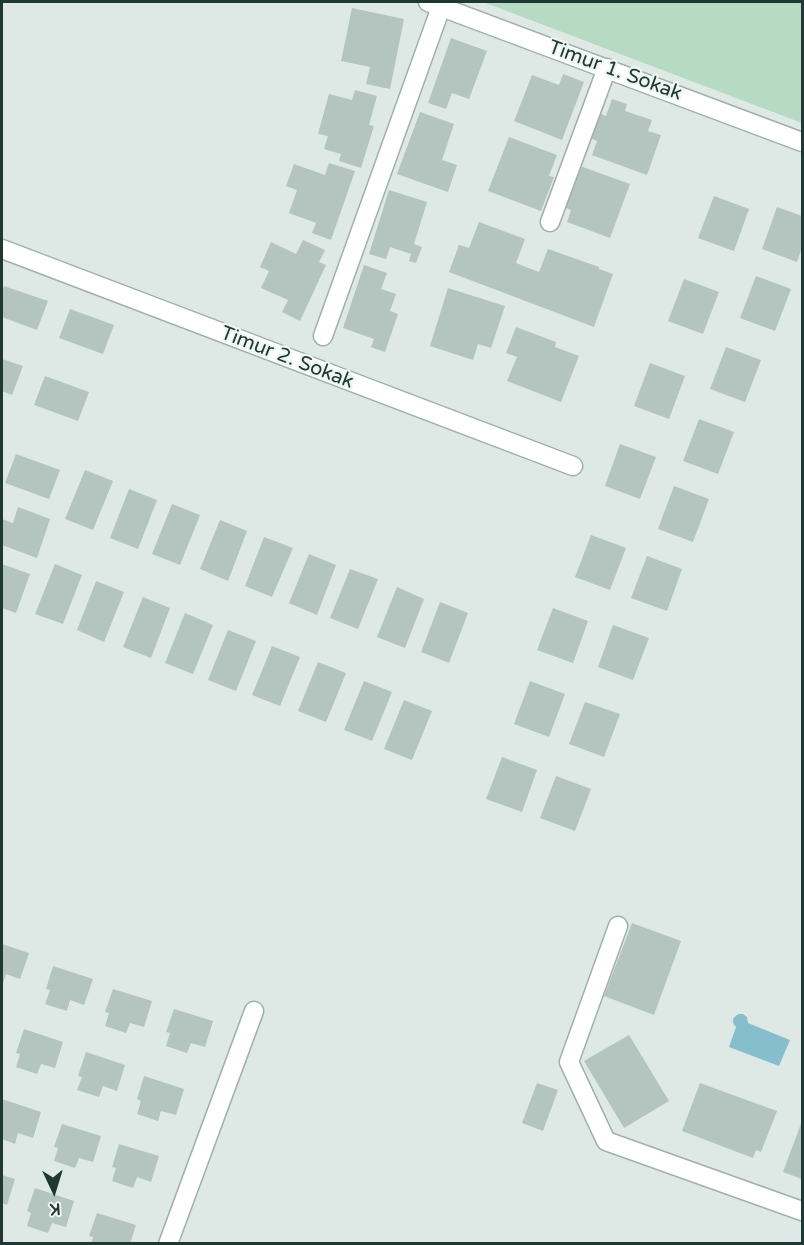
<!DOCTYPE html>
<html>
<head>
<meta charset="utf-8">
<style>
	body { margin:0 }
	#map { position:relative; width:804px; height:1245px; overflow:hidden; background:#dee9e5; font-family:"Varela Round",sans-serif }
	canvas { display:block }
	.frame { position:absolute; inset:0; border:3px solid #203833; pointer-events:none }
	.north { position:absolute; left:24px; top:1161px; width:60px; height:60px; -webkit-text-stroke:4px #eef6f3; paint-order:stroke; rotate:176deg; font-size:16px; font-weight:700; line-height:24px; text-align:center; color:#203833 }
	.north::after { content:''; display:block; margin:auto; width:21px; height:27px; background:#203833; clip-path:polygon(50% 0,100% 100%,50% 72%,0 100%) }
</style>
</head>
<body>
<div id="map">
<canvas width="804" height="1245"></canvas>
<div class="frame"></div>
<div class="north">K</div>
</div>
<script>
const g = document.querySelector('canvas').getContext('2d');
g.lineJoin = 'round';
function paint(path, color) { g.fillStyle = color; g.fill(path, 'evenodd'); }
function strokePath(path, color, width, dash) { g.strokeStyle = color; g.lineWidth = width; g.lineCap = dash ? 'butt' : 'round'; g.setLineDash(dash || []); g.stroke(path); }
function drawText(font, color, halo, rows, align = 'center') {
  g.font = font + ' "Varela Round",sans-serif'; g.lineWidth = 4.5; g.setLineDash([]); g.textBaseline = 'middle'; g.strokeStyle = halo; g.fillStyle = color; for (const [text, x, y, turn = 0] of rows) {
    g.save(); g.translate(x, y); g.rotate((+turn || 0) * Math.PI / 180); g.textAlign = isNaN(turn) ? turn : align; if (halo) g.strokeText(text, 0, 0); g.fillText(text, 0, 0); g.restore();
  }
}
const green = new Path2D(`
	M483 2H802V123Z`);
const water = new Path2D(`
	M739 1014H743L747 1017 748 1023 790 1040 779 1066 729 1047 736 1027C731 1022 732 1017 739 1014Z`);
const building = new Path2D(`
	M352 8 404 19 390 89 366 84 370 67 341 61Z
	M451 38 487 51 469 99 452 93 446 109 428 103Z
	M563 74 584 82 562 140 514 121 532 75 559 85Z
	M355 90 377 96 369 125 374 126 361 168 339 161 341 154 324 149 328 136 318 134 329 94 352 100Z
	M612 99 627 104 625 111 652 120 648 131 661 135 647 175 592 155 597 141 590 138 599 113 606 116Z
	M420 112 454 124 442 160 457 165 448 192 397 174Z
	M509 137 557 155 549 176 554 177 541 211 488 191Z
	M329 163 355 171 331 240 312 233 316 223 289 213 297 190 286 186 294 164 325 175Z
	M580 166 630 184 610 238 567 222 571 210 564 207Z
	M389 190 427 202 414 244 422 247 416 263 409 261 411 254 390 247 386 259 369 254Z
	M714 196 749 209 734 251 698 238Z
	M777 207 802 216V247L797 262 762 249Z
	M479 222 525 239 516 263 539 272 548 249 599 267V269L613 274 594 327 449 272 459 245 469 248Z
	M303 240 325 250 319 262 326 265 300 321 282 312 288 300 261 288 269 271 260 267 271 242 296 254Z
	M364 265 387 273 381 289 396 294 390 311 398 314 385 352 371 347 374 339 343 328Z
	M756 276 791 289 775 331 740 318Z
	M684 279 719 292 703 334 668 321Z
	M4 286 48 301 37 330 2 317V292Z
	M448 288 505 306 491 348 478 344 473 360 430 346Z
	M70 309 114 325 103 354 59 338Z
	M516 327 556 342 555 347 579 356 561 402 507 381 517 357 506 353Z
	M726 347 761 360 745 402 710 389Z
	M2 359 23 366 12 395 2 391Z
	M650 363 685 376 669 419 634 406Z
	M45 376 89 392 78 421 34 405Z
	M699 419 734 432 718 474 683 461Z
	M620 444 656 457 640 499 605 486Z
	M16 454 60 470 49 499 5 483Z
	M85 470 113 481 93 530 65 519Z
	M674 486 709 499 693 542 658 529Z
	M129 489 157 500 138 549 110 538Z
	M172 504 200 515 180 565 152 554Z
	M18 507 50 519 37 558 2 545V519L13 523Z
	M220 520 247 531 228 581 200 569Z
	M591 535 626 548 610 590 575 577Z
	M264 537 293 548 272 597 245 586Z
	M309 554 336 565 317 615 289 603Z
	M647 556 682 569 667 611 631 598Z
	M2 564 30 574 16 613 2 608Z
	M55 564 82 575 63 624 35 614Z
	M350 569 378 579 358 629 330 618Z
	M96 581 124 592 104 642 77 630Z
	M397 587 424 599 405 648 377 637Z
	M143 597 170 608 151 658 123 647Z
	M440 602 468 613 449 663 421 652Z
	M553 608 588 621 573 663 537 650Z
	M185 613 213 625 193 674 165 663Z
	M613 625 649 638 633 680 598 667Z
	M228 630 256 641 236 691 208 680Z
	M272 646 300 657 280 706 252 695Z
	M318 662 346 673 326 722 298 711Z
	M364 681 392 692 372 741 344 730Z
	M530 681 565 694 549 737 514 724Z
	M404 700 432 711 412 760 384 749Z
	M585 702 620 714 604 757 569 744Z
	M502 757 537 770 522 812 486 799Z
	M556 776 591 789 575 831 540 818Z
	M632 923 681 941 654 1015 604 996Z
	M2 944 29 953 20 979 6 974 2 987Z
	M53 966 93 979 84 1005 70 1000 67 1011 45 1004 50 990 46 989Z
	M113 989 152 1001 144 1027 130 1023 126 1033 105 1026 109 1013 105 1012Z
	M174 1009 213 1021 205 1047 191 1043 187 1053 166 1046 170 1033 166 1032Z
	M24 1029 63 1042 55 1068 41 1064 37 1074 16 1067 20 1054 16 1053Z
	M629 1035 669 1101 624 1128 584 1061Z
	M86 1052 125 1065 117 1091 103 1086 99 1097 77 1090 82 1077 78 1076Z
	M144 1076 184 1089 176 1115 161 1111 158 1121 137 1114 141 1101 137 1099Z
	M537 1083 558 1090 543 1131 522 1123Z
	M700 1083 777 1111 761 1152 756 1150 753 1158 682 1131Z
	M2 1099 41 1112 33 1138 18 1133 15 1144 2 1139Z
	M802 1121V1179L783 1172Z
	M62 1124 101 1136 93 1162 79 1158 75 1168 54 1161 58 1148 54 1147Z
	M119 1144 159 1156 151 1182 137 1177 133 1188 112 1181 116 1168 112 1167Z
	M2 1175 15 1179 7 1205 2 1203Z
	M35 1188 74 1201 66 1227 52 1223 48 1233 27 1226 31 1213 27 1211Z
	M97 1213 136 1225 130 1244H91L93 1237 89 1236Z`);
const minor = new Path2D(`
	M428 2 802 142
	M550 222 607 68
	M2 249 573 466
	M323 336 441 7
	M618 926 569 1062 606 1141 802 1211
	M168 1244 254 1011`);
const streetNames = [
	["Timur 1. Sokak",615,71,20],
	["Timur 2. Sokak",287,358,21]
];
paint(green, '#b7dac3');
paint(water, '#87becd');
paint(building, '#b4c4be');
strokePath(minor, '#a1b0ac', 21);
strokePath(minor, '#fff', 18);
drawText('20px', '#203833', '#eef6f3', streetNames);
</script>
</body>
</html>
